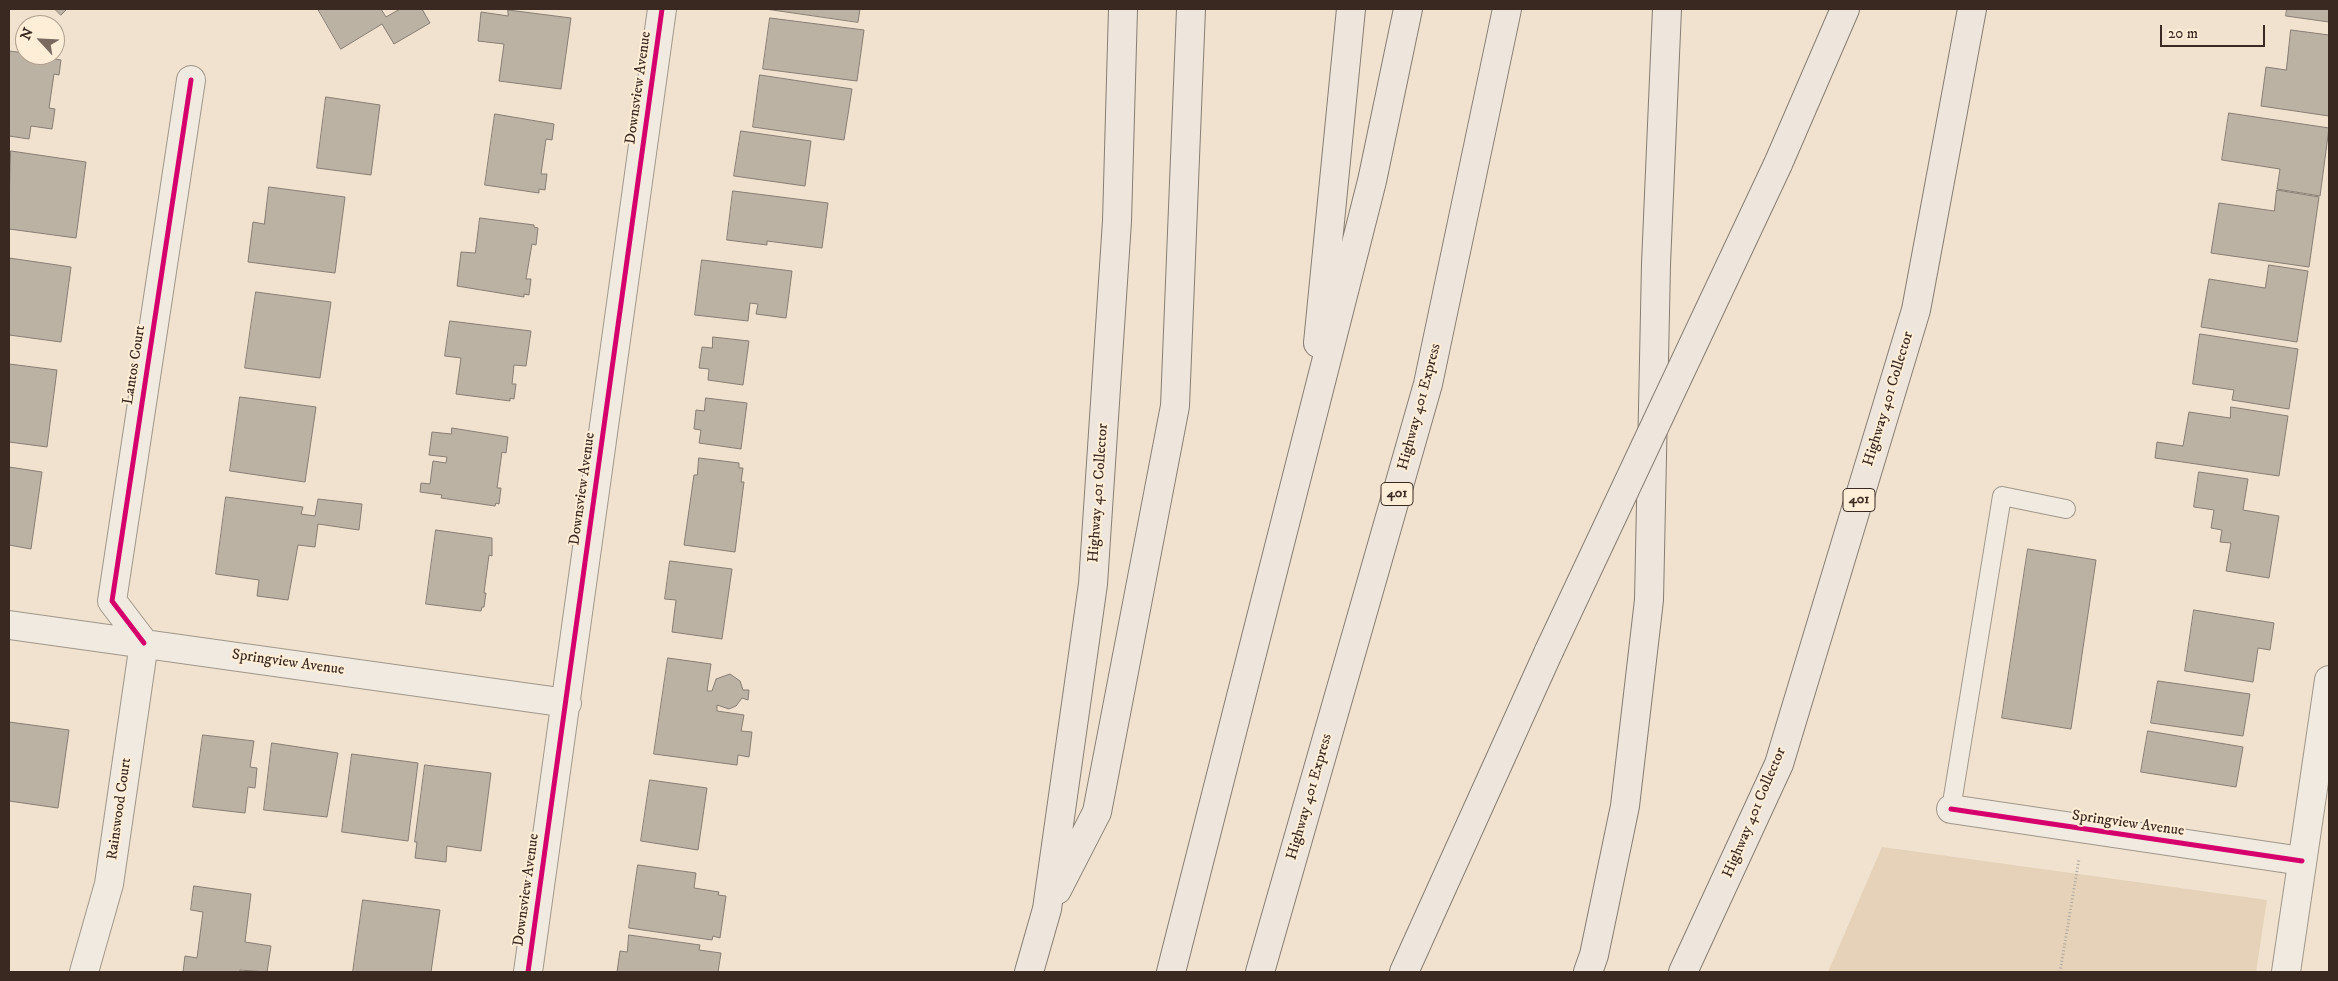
<!DOCTYPE html>
<html>
<head>
<meta charset="utf-8">
<style>
	body { margin:0 }
	#map { position:relative; width:2338px; height:981px; overflow:hidden; background:#f0e2ce; font-family:"IM FELL DW Pica",serif }
	canvas { display:block }
	.frame { position:absolute; inset:0; border:10px solid #392920; pointer-events:none }
	.north { position:absolute; left:15px; top:15px; width:50px; height:50px; box-sizing:border-box; background:#feedd7; border:1px solid #af9f8e; border-radius:50%; rotate:295deg; font-size:14px; font-weight:700; line-height:20px; text-align:center; color:#392920 }
	.north::after { content:''; display:block; margin:auto; width:18px; height:22px; background:#796a5d; clip-path:polygon(50% 0,100% 100%,50% 72%,0 100%) }
	.scale { position:absolute; left:2160px; top:25px; width:105px; height:22px; box-sizing:border-box; border:2px solid #392920; border-top:0; padding-left:6px; font-size:15px; line-height:18px; white-space:nowrap; color:#392920; -webkit-text-stroke:4px #feedd7; paint-order:stroke }
</style>
</head>
<body>
<div id="map">
<canvas width="2338" height="981"></canvas>
<div class="frame"></div>
<div class="north">N</div>
<div class="scale">20 m</div>
</div>
<script>
const g = document.querySelector('canvas').getContext('2d');
g.lineJoin = 'round';
function paint(path, color) { g.fillStyle = color; g.fill(path, 'evenodd'); }
function strokePath(path, color, width, dash) { g.strokeStyle = color; g.lineWidth = width; g.lineCap = dash ? 'butt' : 'round'; g.setLineDash(dash || []); g.stroke(path); }
function drawText(font, color, halo, rows, align = 'center') {
  g.font = font + ' "IM FELL DW Pica",serif'; g.lineWidth = 4; g.setLineDash([]); g.textBaseline = 'middle'; g.strokeStyle = halo; g.fillStyle = color; for (const [text, x, y, turn = 0] of rows) {
    g.save(); g.translate(x, y); g.rotate((+turn || 0) * Math.PI / 180); g.textAlign = isNaN(turn) ? turn : align; if (halo) g.strokeText(text, 0, 0); g.fillText(text, 0, 0); g.restore();
  }
}
const green = new Path2D(`
	M1882 847 2267 900 2256 972H1828Z`);
const building = new Path2D(`
	M55 9H67L61 15Z
	M318 9H381L386 17 400 9H422L430 23 394 44 382 24 341 49Z
	M766 9H860L858 22Z
	M2287 9H2329V22L2286 16Z
	M508 10 571 18 561 89 499 81 504 44 478 41 481 12 508 16Z
	M770 18 864 30 857 81 763 69Z
	M2291 30 2329 35V116L2261 106 2266 67 2286 70Z
	M9 51 25 53V55L56 57 55 59 61 60 59 75 54 74 49 108 55 109 52 129 31 126 29 139 9 136Z
	M760 75 852 89 844 140 753 127Z
	M326 97 380 105 371 175 317 168Z
	M2229 113 2329 128 2320 196 2277 189 2280 169 2222 160Z
	M495 114 554 124 552 140 546 139 541 174H547L545 190 539 189V193L485 185Z
	M741 131 811 141 805 186 734 176Z
	M11 151 86 162 76 238 9 229Z
	M269 187 345 197 335 273 248 262 253 222 264 224Z
	M2277 190 2319 197 2309 267 2211 253 2219 203 2274 211Z
	M733 191 828 203 822 248 767 241V245L727 240Z
	M480 218 534 225V227L538 228 536 245 532 244 526 279H531L529 295 524 294V297L457 286 461 252 475 253Z
	M9 258 71 267 61 342 9 335Z
	M702 260 792 271 786 318 756 314 758 304 750 303 748 321 695 315Z
	M2269 265 2308 271 2297 342 2201 327 2209 279 2265 288Z
	M256 292 331 302 320 378 245 368Z
	M450 321 531 331 526 366 514 365 512 384H516L514 399 510 398V401L456 394 461 358 445 356Z
	M2200 334 2298 349 2289 409 2232 400 2234 390 2193 384Z
	M713 337 749 341 743 385 708 380 709 369 699 368 702 347 712 348Z
	M9 364 57 370 47 447 9 442Z
	M240 397 316 407 305 482 230 471Z
	M706 398 747 403 741 449 699 443 701 430 694 429 696 410 704 411Z
	M2231 407 2288 416 2279 476 2155 458 2157 442 2183 446 2189 412 2230 418Z
	M452 428 508 437 506 453 502 452 497 488H501L499 504 496 503 495 506 441 498 442 495 420 492 421 483 430 484 433 461 446 463 447 457 429 455 432 432 451 434Z
	M699 458 739 463V468H743L741 482H744L735 552 684 545 694 475H697Z
	M9 467 42 472 31 549 9 545Z
	M2199 472 2248 479 2243 510 2279 516 2269 578 2226 571 2231 543 2220 542 2222 530 2211 528 2214 510 2194 507Z
	M226 497 303 507 301 514 315 516 318 499 362 504 359 530 318 524 315 547 298 545 288 600 257 596 259 580 216 574Z
	M436 530 492 538V556L489 555 484 593H486L484 607H482L481 611 426 604Z
	M2028 549 2096 560 2071 729 2002 718Z
	M670 561 732 569 722 639 672 632 676 600 665 599Z
	M2194 610 2274 623 2270 650 2258 648 2253 682 2185 671Z
	M668 658 711 664 707 691H712L716 679 730 674 740 681 743 690H749L748 700 742 698 736 706 729 709 717 705V711L744 715 741 731 752 732 749 757 738 755 737 765 654 754Z
	M2158 681 2250 694 2243 736 2151 723Z
	M9 722 69 730 58 808 9 801Z
	M2148 731 2243 747 2236 787 2141 772Z
	M203 735 254 741 250 767 257 768 255 788 248 787 245 813 193 807Z
	M272 743 338 753 327 817 264 810Z
	M352 754 418 763 408 841 342 832Z
	M425 765 491 773 481 851 447 846 446 862 415 858 417 842H415Z
	M650 780 707 788 698 850 641 841Z
	M638 865 696 873 694 888 719 892 718 895 726 896 720 938 713 936 712 940 629 928Z
	M194 886 251 894 245 942 271 946 267 972 240 970V972H183L185 956 197 958 203 912 191 910Z
	M363 900 440 910 431 972H353Z
	M629 935 700 945 699 950 721 953 718 972H617L620 951 627 952Z`);
const path = new Path2D(`
	M2060 972 2079 859`);
const service = new Path2D(`
	M1951 809 2002 496 2066 509`);
const minor = new Path2D(`
	M9 625 567 703
	M144 643 112 601 191 80
	M1951 809 2302 861
	M84 972 109 884 144 643
	M528 972 662 9`);
const tertiary = new Path2D(`
	M2286 972 2329 680`);
const motorway = new Path2D(`
	M1778 164 1845 9
	M1318 343 1351 9
	M1057 890 1097 812 1175 406 1191 9
	M1029 972 1047 909 1093 584 1117 221 1123 9
	M1171 972 1372 181 1408 9
	M1260 972 1428 384 1507 9
	M1404 972 1549 651
	M1588 972 1594 955 1625 806 1649 600 1656 264 1667 9
	M1683 972 1779 764 1916 310 1972 9`);
const motorwayBridge = new Path2D(`
	M1549 651 1778 164`);
const cycleway = new Path2D(`
	M144 643 112 601 191 80
	M1951 809 2302 861
	M528 972 662 9`);
const shields = [
	[1397,494,32],
	[1859,500,32]
];
const shieldNames = [
	["401",1397,494],
	["401",1859,500]
];
const streetNames = [
	["Downsview Avenue",639,88,-82],
	["Lantos Court",135,365,-81],
	["Highway 401 Collector",1889,399,-73],
	["Highway 401 Express",1420,407,-75],
	["Downsview Avenue",583,489,-82],
	["Highway 401 Collector",1099,493,-86],
	["Springview Avenue",288,663,8],
	["Highway 401 Express",1310,797,-74],
	["Rainswood Court",120,809,-82],
	["Highway 401 Collector",1755,813,-67],
	["Springview Avenue",2128,824,8],
	["Downsview Avenue",527,890,-82]
];
paint(green, '#e5d2b8');
paint(building, '#bcb2a4');
strokePath(building, '#877d73', 1);
strokePath(service, '#a0978a', 20);
strokePath(minor, '#a0978a', 30);
strokePath(tertiary, '#a0978a', 30);
strokePath(motorway, '#877d73', 30);
strokePath(path, '#afa9a1', 3, [1, 2.5]);
strokePath(service, '#f1eae1', 18);
strokePath(minor, '#f1eae1', 28);
strokePath(tertiary, '#f1eae1', 28);
strokePath(motorway, '#eee6dc', 28);
strokePath(motorwayBridge, '#877d73', 30, []);
strokePath(motorwayBridge, '#eee6dc', 28);
strokePath(cycleway, '#d6006c', 5);
for (const [x, y, w] of shields) { const box = new Path2D(); box.roundRect(x - w / 2, y - 11.5, w, 23, 4); g.fillStyle = '#feedd7'; g.fill(box); strokePath(box, '#392920', 1); }
drawText('bold 14px', '#392920', null, shieldNames);
drawText('15px', '#392920', '#feedd7', streetNames);
</script>
</body>
</html>
